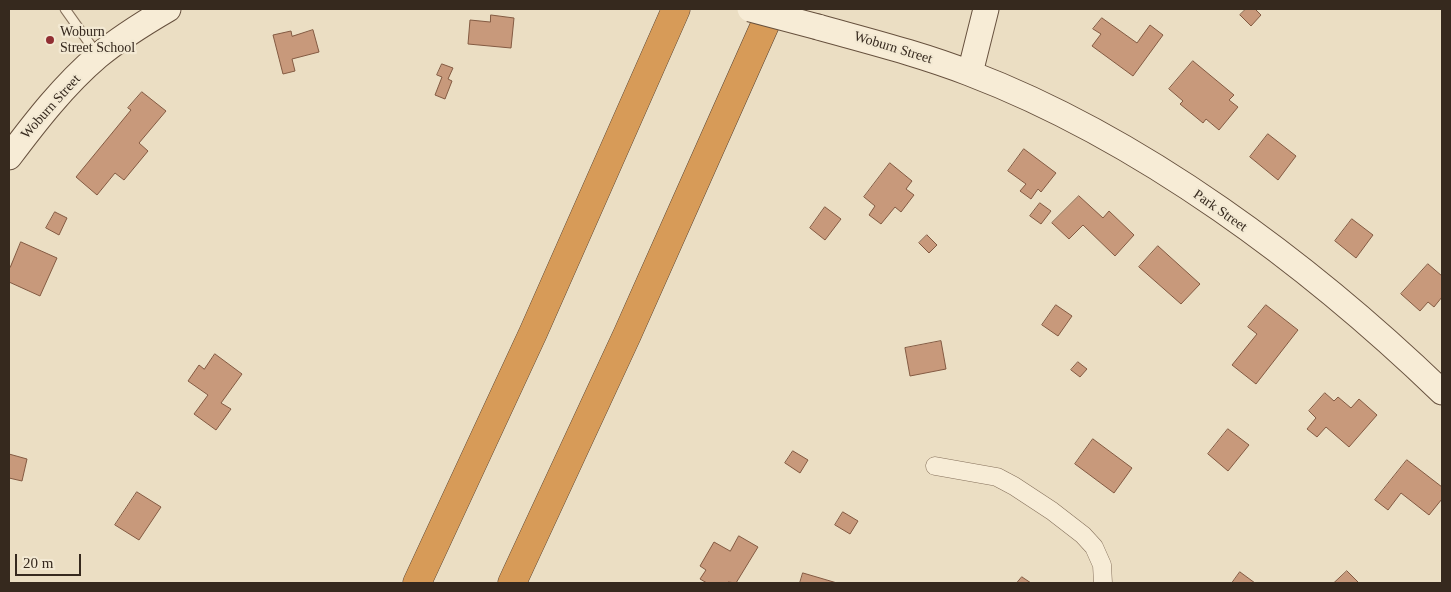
<!DOCTYPE html>
<html>
<head>
<meta charset="utf-8">
<style>
	body { margin:0 }
	#map { position:relative; width:1451px; height:592px; overflow:hidden; background:#ebdec3; font-family:Georgia,serif }
	canvas { display:block }
	.frame { position:absolute; inset:0; border:10px solid #36291e; pointer-events:none }
	.scale { position:absolute; left:15px; top:554px; width:66px; height:22px; box-sizing:border-box; border:2px solid #36291e; border-top:0; padding-left:6px; font-size:15px; line-height:18px; white-space:nowrap; color:#36291e; -webkit-text-stroke:4px #f3e9d3; paint-order:stroke }
</style>
</head>
<body>
<div id="map">
<canvas width="1451" height="592"></canvas>
<div class="frame"></div>
<div class="scale">20 m</div>
</div>
<script>
const g = document.querySelector('canvas').getContext('2d');
g.lineJoin = 'round';
function paint(path, color) { g.fillStyle = color; g.fill(path, 'evenodd'); }
function strokePath(path, color, width, dash) { g.strokeStyle = color; g.lineWidth = width; g.lineCap = dash ? 'butt' : 'round'; g.setLineDash(dash || []); g.stroke(path); }
function drawText(font, color, halo, rows, align = 'center') {
  g.font = font + ' Georgia,serif'; g.lineWidth = 4.5; g.setLineDash([]); g.textBaseline = 'middle'; g.strokeStyle = halo; g.fillStyle = color; for (const [text, x, y, turn = 0] of rows) {
    g.save(); g.translate(x, y); g.rotate((+turn || 0) * Math.PI / 180); g.textAlign = isNaN(turn) ? turn : align; if (halo) g.strokeText(text, 0, 0); g.fillText(text, 0, 0); g.restore();
  }
}
const building = new Path2D(`
	M1246 9H1255L1261 15 1251 26 1240 15Z
	M491 15 514 18 511 48 468 44 470 20 490 22Z
	M1102 18 1137 43 1150 25 1163 35 1133 76 1092 46 1101 34 1093 29Z
	M313 30 319 52 292 59 295 71 283 74 273 35 291 31 292 36Z
	M1193 61 1234 95 1229 100 1238 107 1219 130 1206 119 1203 123 1180 104 1183 101 1169 89Z
	M442 64 453 68 448 79 452 81 445 99 435 95 442 77 437 75Z
	M142 92 166 111 139 143 148 151 124 180 115 173 97 195 76 177 131 110 128 108Z
	M1268 134 1296 156 1278 180 1250 157Z
	M1024 149 1056 173 1041 192 1038 189 1031 199 1020 191 1026 184 1008 171Z
	M890 163 912 181 906 189 914 195 901 212 895 207 881 224 869 215 875 206 864 197Z
	M1079 196 1103 218 1109 211 1134 235 1115 256 1083 225 1069 239 1052 223Z
	M1040 203 1051 211 1041 224 1030 216Z
	M825 207 841 219 825 240 810 228Z
	M55 212 67 218 59 235 46 228Z
	M1352 219 1373 235 1356 258 1335 241Z
	M927 235 937 245 929 253 919 243Z
	M21 242 57 258 40 296 9 282V266L10 267Z
	M1158 246 1200 284 1181 304 1139 267Z
	M1428 264 1442 276V297L1434 307 1428 302 1420 311 1401 294Z
	M1056 305 1072 316 1058 336 1042 325Z
	M1266 305 1298 330 1256 384 1232 365 1257 334 1248 327Z
	M941 341 946 369 910 376 905 348Z
	M215 354 242 374 221 403 231 409 216 430 194 414 208 395 188 381 199 365 204 369Z
	M1078 362 1087 369 1080 377 1071 370Z
	M1325 393 1334 401 1338 397 1351 408 1359 399 1377 415 1349 447 1326 427 1317 437 1307 429 1316 418 1309 411Z
	M1228 429 1249 445 1228 471 1208 454Z
	M1093 439 1132 468 1114 493 1075 464Z
	M793 451 808 460 800 473 785 463Z
	M9 454 27 459 22 481 9 478Z
	M1407 460 1442 487V499L1429 515 1401 493 1388 510 1375 500Z
	M137 492 161 507 139 540 115 525Z
	M843 512 858 521 850 534 835 525Z
	M739 536 758 547 736 583 728 582 727 583H707L700 579 706 570 700 566 714 542 730 551Z
	M1347 571 1359 583H1334Z
	M1240 572 1255 583H1232Z
	M803 573 837 583H800Z
	M1022 577 1031 583H1017Z`);
const lane = new Path2D(`
	M65 9 97 54`);
const street = new Path2D(`
	M935 466 997 477 1014 486 1052 511 1083 535 1094 547 1102 565 1103 583`);
const secondary = new Path2D(`
	M818 27C868 41 920 54 969 73 1142 139 1309 264 1442 392
	M970 73 986 9
	M9 157C36 121 64 85 98 56 120 38 144 23 168 9`);
const highway = new Path2D(`
	M417 583 533 333 676 9
	M512 583 627 335 772 9`);
const secondaryBridge = new Path2D(`
	M750 9 818 27`);
const markers = [
	[50,40,5,"#912e32"]
];
const poiNames = [
	["Woburn",60,32],
	["Street School",60,48]
];
const streetNames = [
	["Woburn Street",893,48,17],
	["Woburn Street",51,107,-48],
	["Park Street",1220,211,35]
];
paint(building, '#c8997b');
strokePath(building, '#835a42', 1);
strokePath(lane, '#85705b', 11);
strokePath(street, '#85705b', 19);
strokePath(secondary, '#67513e', 27);
strokePath(highway, '#533f2f', 29);
strokePath(lane, '#f7ecd6', 9);
strokePath(street, '#f7ecd6', 18);
strokePath(secondary, '#f7ecd6', 25);
strokePath(highway, '#d79b58', 28);
strokePath(secondaryBridge, '#67513e', 27, []);
strokePath(secondaryBridge, '#f7ecd6', 25);
for (const [x, y, r, color] of markers) { const dot = new Path2D(); dot.arc(x, y, r, 0, 2 * Math.PI); g.fillStyle = color; g.fill(dot); strokePath(dot, '#f3e9d3', 2); }
drawText('14px', '#36291e', '#f3e9d3', poiNames, 'left');
drawText('14px', '#36291e', '#f3e9d3', streetNames);
</script>
</body>
</html>
